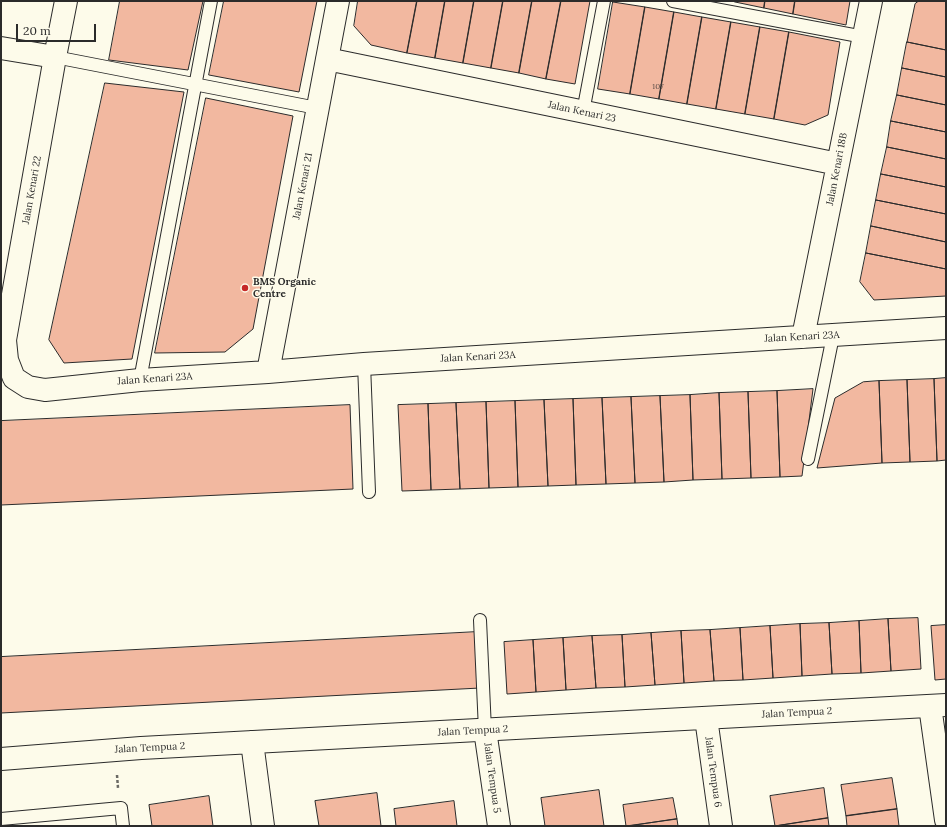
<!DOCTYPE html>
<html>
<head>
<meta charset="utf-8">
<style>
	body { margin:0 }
	#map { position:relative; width:947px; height:827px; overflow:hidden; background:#fdfbea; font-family:Lora,serif }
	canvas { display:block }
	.frame { position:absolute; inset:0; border:2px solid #2b2b2b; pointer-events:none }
	.scale { position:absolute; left:16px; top:24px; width:80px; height:18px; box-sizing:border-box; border:2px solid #2b2b2b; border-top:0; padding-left:5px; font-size:12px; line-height:14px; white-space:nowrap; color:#2b2b2b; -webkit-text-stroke:3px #fdfbea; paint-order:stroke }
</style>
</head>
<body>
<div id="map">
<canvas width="947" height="827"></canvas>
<div class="frame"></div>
<div class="scale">20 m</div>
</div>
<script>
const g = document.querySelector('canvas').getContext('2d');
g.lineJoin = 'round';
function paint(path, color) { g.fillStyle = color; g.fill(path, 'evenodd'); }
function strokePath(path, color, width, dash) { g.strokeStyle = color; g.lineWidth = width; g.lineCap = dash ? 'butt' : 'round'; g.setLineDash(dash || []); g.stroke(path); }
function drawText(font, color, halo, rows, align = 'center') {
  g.font = font + ' Lora,serif'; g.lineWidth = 3; g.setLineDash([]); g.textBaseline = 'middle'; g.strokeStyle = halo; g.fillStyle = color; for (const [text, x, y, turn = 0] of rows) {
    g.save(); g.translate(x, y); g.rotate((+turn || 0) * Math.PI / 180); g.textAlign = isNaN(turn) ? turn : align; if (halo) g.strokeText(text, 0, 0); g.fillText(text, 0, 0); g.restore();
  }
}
const building = new Path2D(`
	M120 1H203L188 70 109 60Z
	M224 1H317L299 92 209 75Z
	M358 1H417L407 53 371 45 354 26Z
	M417 1H445L435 58 407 53Z
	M445 1H474L463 63 435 58Z
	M474 1H503L491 68 463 63Z
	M503 1H532L519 73 491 68Z
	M532 1H561L546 79 519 73Z
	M561 1H590L575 84 546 79Z
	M736 1H765L764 8 735 2Z
	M765 1H795L793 14 764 8Z
	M795 1H850L846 25 793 14Z
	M919 1H946V50L907 42 915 4Z
	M613 2 645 7 630 94 598 89Z
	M645 7 674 12 659 99 630 94Z
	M674 12 702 17 687 104 659 99Z
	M702 17 731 22 716 109 687 104Z
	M731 22 760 27 745 114 716 109Z
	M760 27 789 32 774 119 745 114Z
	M789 32 840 42 828 115 805 125 774 119Z
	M907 42 946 50V77L902 68Z
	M902 68 946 77V105L897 95Z
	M105 83 184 92 132 359 64 363 49 340Z
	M897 95 946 105V132L891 121Z
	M206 98 293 116 253 329 225 352 155 353Z
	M891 121 946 132V159L887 147Z
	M887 147 946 159V187L881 174Z
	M881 174 946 187V214L876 200Z
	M876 200 946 214V242L871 226Z
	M871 226 946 242V269L866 253Z
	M866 253 946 269V296L874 300 860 282Z
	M946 378V460L937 461 934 379Z
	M934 379 937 461 910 462 907 380Z
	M907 380 910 462 882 463 879 381Z
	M879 381 882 463 817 468 835 398 863 382Z
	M813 389 802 476 780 477 777 391Z
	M777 391 780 477 751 478 748 392Z
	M748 392 751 478 722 479 719 393Z
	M719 393 722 479 693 480 690 395Z
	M690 395 693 480 664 482 660 396Z
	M660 396 664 482 635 483 631 397Z
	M631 397 635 483 606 484 602 398Z
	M602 398 606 484 576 485 573 399Z
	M573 399 576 485 548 486 544 400Z
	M544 400 548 486 518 487 515 401Z
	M515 401 518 487 489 488 486 402Z
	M486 402 489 488 460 489 456 403Z
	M456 403 460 489 431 490 428 404Z
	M428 404 431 490 402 491 398 405Z
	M350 405 353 489 1 505V421Z
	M918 618 921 669 891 671 888 619Z
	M888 619 891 671 861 673 859 621Z
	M859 621 861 673 832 674 829 623Z
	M829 623 832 674 802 676 800 624Z
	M800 624 802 676 773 678 770 626Z
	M946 625V679L935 680 931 626Z
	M770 626 773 678 743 680 740 628Z
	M740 628 743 680 714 681 710 630Z
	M710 630 714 681 684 683 681 631Z
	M681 631 684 683 655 685 651 633Z
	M477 632 480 688 1 713V657Z
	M651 633 655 685 625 687 622 635Z
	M622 635 625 687 596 688 592 636Z
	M592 636 596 688 566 690 563 638Z
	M563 638 566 690 536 692 533 640Z
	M533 640 536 692 507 694 504 642Z
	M892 778 897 809 846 816 841 785Z
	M824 788 828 818 775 826 770 796Z
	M599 790 604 826H545L541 798Z
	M377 793 381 826H319L315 801Z
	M209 796 213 826H152L149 805Z
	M673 798 677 819 626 826 623 805Z
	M454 801 457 826H396L394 809Z
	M897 809 899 826H847L846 816Z
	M828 818 829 826H775Z
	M677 819 678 826H629Z`);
const path = new Path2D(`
	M117 775 118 788`);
const service = new Path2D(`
	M673 1 864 37
	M55 57 317 108
	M583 112 604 1
	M364 364 369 492
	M140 380 211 1
	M808 459 833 336
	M480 620 485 730
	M1 819 121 808 123 826`);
const minor = new Path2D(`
	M66 1 55 57 5 340 7 360 14 378 28 387 45 390 140 380 268 372 364 364 946 328
	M1 48 55 57
	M327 59 838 164
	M803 337 871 1
	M268 372 338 1
	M930 706 946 820
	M706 718 721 826
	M485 730 499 826
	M252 742 263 826
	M1 759 141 748 946 705`);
const markers = [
	[245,288,4,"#c62828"]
];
const numberNames = [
	["107",658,87]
];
const streetNames = [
	["Jalan Kenari 23",582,112,12],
	["Jalan Kenari 18B",837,169,-79],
	["Jalan Kenari 21",303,186,-79],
	["Jalan Kenari 22",32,190,-80],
	["Jalan Kenari 23A",802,337,-3],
	["Jalan Kenari 23A",478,357,-3],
	["Jalan Kenari 23A",155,379,-4],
	["Jalan Tempua 2",797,713,-3],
	["Jalan Tempua 2",473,731,-3],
	["Jalan Tempua 2",150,748,-3],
	["Jalan Tempua 6",713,772,82],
	["Jalan Tempua 5",492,778,82]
];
const poiNames = [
	["BMS Organic",253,282],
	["Centre",253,294]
];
paint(building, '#f2b8a0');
strokePath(building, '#2b2b2b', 1);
strokePath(service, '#2b2b2b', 14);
strokePath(minor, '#2b2b2b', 24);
strokePath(path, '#6a6964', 2.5, [3, 2]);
strokePath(service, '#fdfbea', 12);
strokePath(minor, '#fdfbea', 22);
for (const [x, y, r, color] of markers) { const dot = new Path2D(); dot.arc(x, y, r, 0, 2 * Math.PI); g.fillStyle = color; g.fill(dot); strokePath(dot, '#fdfbea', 1.5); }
drawText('8px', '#5d4e48', null, numberNames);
drawText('10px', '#2b2b2b', '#fdfbea', streetNames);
drawText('bold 10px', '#2b2b2b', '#fdfbea', poiNames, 'left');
</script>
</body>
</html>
